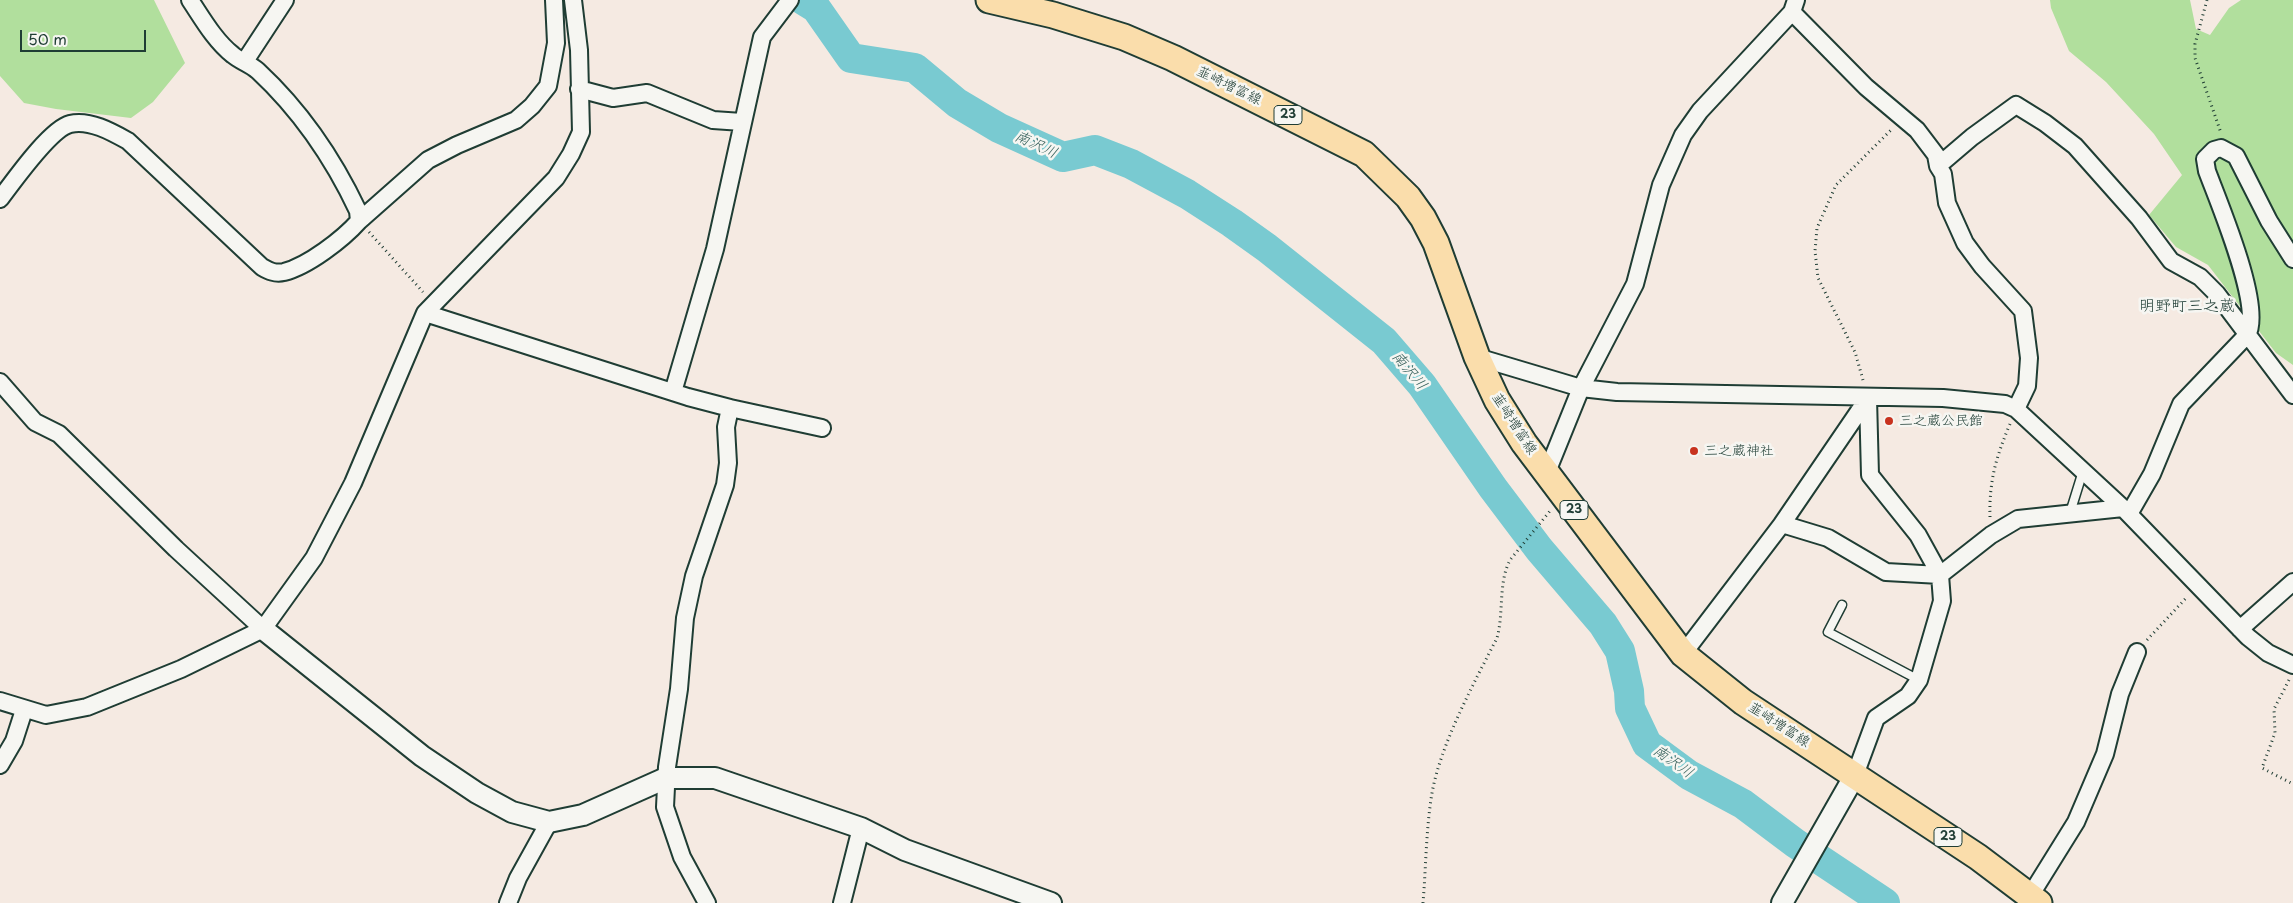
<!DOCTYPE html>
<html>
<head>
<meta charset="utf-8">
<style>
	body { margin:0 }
	#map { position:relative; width:2293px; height:903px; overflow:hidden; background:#f5eae2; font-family:"Playpen Sans",sans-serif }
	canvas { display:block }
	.scale { position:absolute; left:20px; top:30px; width:126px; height:22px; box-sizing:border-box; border:2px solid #1f3d34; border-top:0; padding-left:6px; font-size:15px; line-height:18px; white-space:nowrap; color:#1f3d34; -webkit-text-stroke:4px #f6f6f2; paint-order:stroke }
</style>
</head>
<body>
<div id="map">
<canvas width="2293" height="903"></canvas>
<div class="scale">50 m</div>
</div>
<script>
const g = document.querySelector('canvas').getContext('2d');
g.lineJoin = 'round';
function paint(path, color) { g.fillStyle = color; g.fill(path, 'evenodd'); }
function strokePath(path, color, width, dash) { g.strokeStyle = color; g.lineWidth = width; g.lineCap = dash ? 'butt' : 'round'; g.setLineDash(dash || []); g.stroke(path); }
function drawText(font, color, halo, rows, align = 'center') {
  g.font = font + ' "Playpen Sans","Klee One",sans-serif'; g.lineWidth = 5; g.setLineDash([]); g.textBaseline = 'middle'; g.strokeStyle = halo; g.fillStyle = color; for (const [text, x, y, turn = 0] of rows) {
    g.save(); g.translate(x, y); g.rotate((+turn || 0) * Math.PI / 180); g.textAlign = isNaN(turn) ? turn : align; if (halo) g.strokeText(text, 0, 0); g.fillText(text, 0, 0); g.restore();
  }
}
const green = new Path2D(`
	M0 0H154L185 63 153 102 131 118 56 109 24 103 0 76Z
	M2050 0H2190L2196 29 2210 35 2229 8 2241 0H2293V365L2276 353 2208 265 2176 247 2149 215 2182 175 2154 134 2106 82 2069 51 2051 8Z`);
const river = new Path2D(`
	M803 0 816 8 851 58 915 68 957 103 999 128 1063 157 1095 150 1131 164 1187 194 1232 223 1267 248 1384 341 1422 385 1493 488 1539 549 1603 624 1620 651 1629 691 1630 708 1647 744 1689 775 1743 804 1795 843 1885 903`);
const path = new Path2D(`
	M2207 0 2195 44V58L2221 133
	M369 232 423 292
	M1863 380 1855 352 1818 278 1815 251 1817 228 1836 185 1892 129
	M1990 517C1989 481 1996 457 2010 424
	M2147 640 2187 597
	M2289 680 2274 709 2275 733 2262 768 2293 784
	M1423 903C1426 867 1426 829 1432 793 1441 743 1474 683 1497 638 1504 613 1498 583 1510 560L1550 511`);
const service = new Path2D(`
	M2070 513 2083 471
	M1842 605 1828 632 1919 680`);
const minor = new Path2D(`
	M1792 12 1866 87 1917 130 1936 155 1938 166 1943 174 1947 203 1965 243 1982 266 2023 311 2029 358 2027 386 2016 409
	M245 61 285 0
	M579 89 613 98 647 93 713 120 742 122
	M1938 166 1972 137 2016 105 2045 123 2075 146 2139 218 2171 261 2200 277 2217 294 2293 395
	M0 199C13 182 50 129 70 124 89 119 112 132 128 141L262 267C269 271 275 274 284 272 308 266 343 239 359 221L358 211C333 158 301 111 258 71 250 64 240 61 233 55 215 41 202 18 190 0
	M359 221 428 160 457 145 516 120 532 106 548 86 556 43 554 0
	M425 313 688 397 730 408 726 427 728 463 725 485 694 576 685 618 679 689 667 767 665 807 682 857 707 903
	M1477 357 1581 388 1617 392 1943 398 2005 404 2016 409 2123 508 2248 637 2268 653 2293 665
	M0 382 35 422 59 434 176 549 263 629
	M673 392 715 249 762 37 790 0
	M730 408 822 428
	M1547 472 1581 388 1635 284 1661 185 1683 135 1700 111 1792 12 1796 0
	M2129 514 2152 474 2181 404 2247 335C2264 308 2218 201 2207 171L2205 159 2214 150 2221 148 2236 156 2269 221 2293 259
	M1782 524 1868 398
	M2240 629 2293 582
	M1683 654 1782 524 1828 538 1886 572 1940 575 1991 535 2018 519 2123 508
	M0 701 46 715 87 707 181 669 263 629 314 558 353 483 425 313 556 178 571 154 581 132 579 50 573 0
	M0 765 14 741 24 710
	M1855 775 1876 718 1908 696 1919 680 1942 601 1940 575 1918 535 1870 475 1868 398
	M2030 896 2076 822 2105 754 2120 694 2137 652
	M508 903 518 878 549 822
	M842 903 861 828`);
const tertiary = new Path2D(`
	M263 629 422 756 477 793 512 812 549 822 583 815 666 778H715L861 828 905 850 1051 903
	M1782 903 1855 775`);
const primary = new Path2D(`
	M989 0 1053 15 1124 37 1173 58 1364 154 1408 197 1423 218 1436 243 1477 357 1497 400 1524 443 1683 654 1743 702 1978 857 2039 903`);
const markers = [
	[1889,421,5,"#c8321e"],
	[1694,451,5,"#c8321e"]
];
const shields = [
	[1288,115,28],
	[1574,510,28],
	[1948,837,28]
];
const shieldNames = [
	["23",1288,115],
	["23",1574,510],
	["23",1948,837]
];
const streetNames = [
	["韮崎増富線",1229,86,26],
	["韮崎増富線",1514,424,57],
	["韮崎増富線",1779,725,33]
];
const poiNames = [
	["三之蔵公民館",1899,421],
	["三之蔵神社",1704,451]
];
const waterNames = [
	["南沢川",1036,145,25],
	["南沢川",1409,371,50],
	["南沢川",1673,762,35]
];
const quarterNames = [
	["明野町三之蔵",2187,307]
];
paint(green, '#b1df9d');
strokePath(river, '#79cad1', 30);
strokePath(service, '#1f3d34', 11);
strokePath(minor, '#1f3d34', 20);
strokePath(tertiary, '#1f3d34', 24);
strokePath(primary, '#1f3d34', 29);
strokePath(path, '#1f3d34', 3, [1, 4]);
strokePath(service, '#f6f6f2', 8);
strokePath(minor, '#f6f6f2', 16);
strokePath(tertiary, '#f6f6f2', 20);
strokePath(primary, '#faddab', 25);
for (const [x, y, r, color] of markers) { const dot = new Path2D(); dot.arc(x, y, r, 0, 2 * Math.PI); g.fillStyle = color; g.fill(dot); strokePath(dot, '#f6f6f2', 2); }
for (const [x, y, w] of shields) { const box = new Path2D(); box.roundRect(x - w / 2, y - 9.5, w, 19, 4); g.fillStyle = '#f6f6f2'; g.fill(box); strokePath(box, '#1f3d34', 1); }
drawText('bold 12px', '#1f3d34', null, shieldNames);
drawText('14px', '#1f3d34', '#f6f6f2', streetNames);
drawText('14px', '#1f3d34', '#f6f6f2', poiNames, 'left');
drawText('italic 15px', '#36605b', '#f6f6f2', waterNames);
drawText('16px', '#1f3d34', '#f6f6f2', quarterNames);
</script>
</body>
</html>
